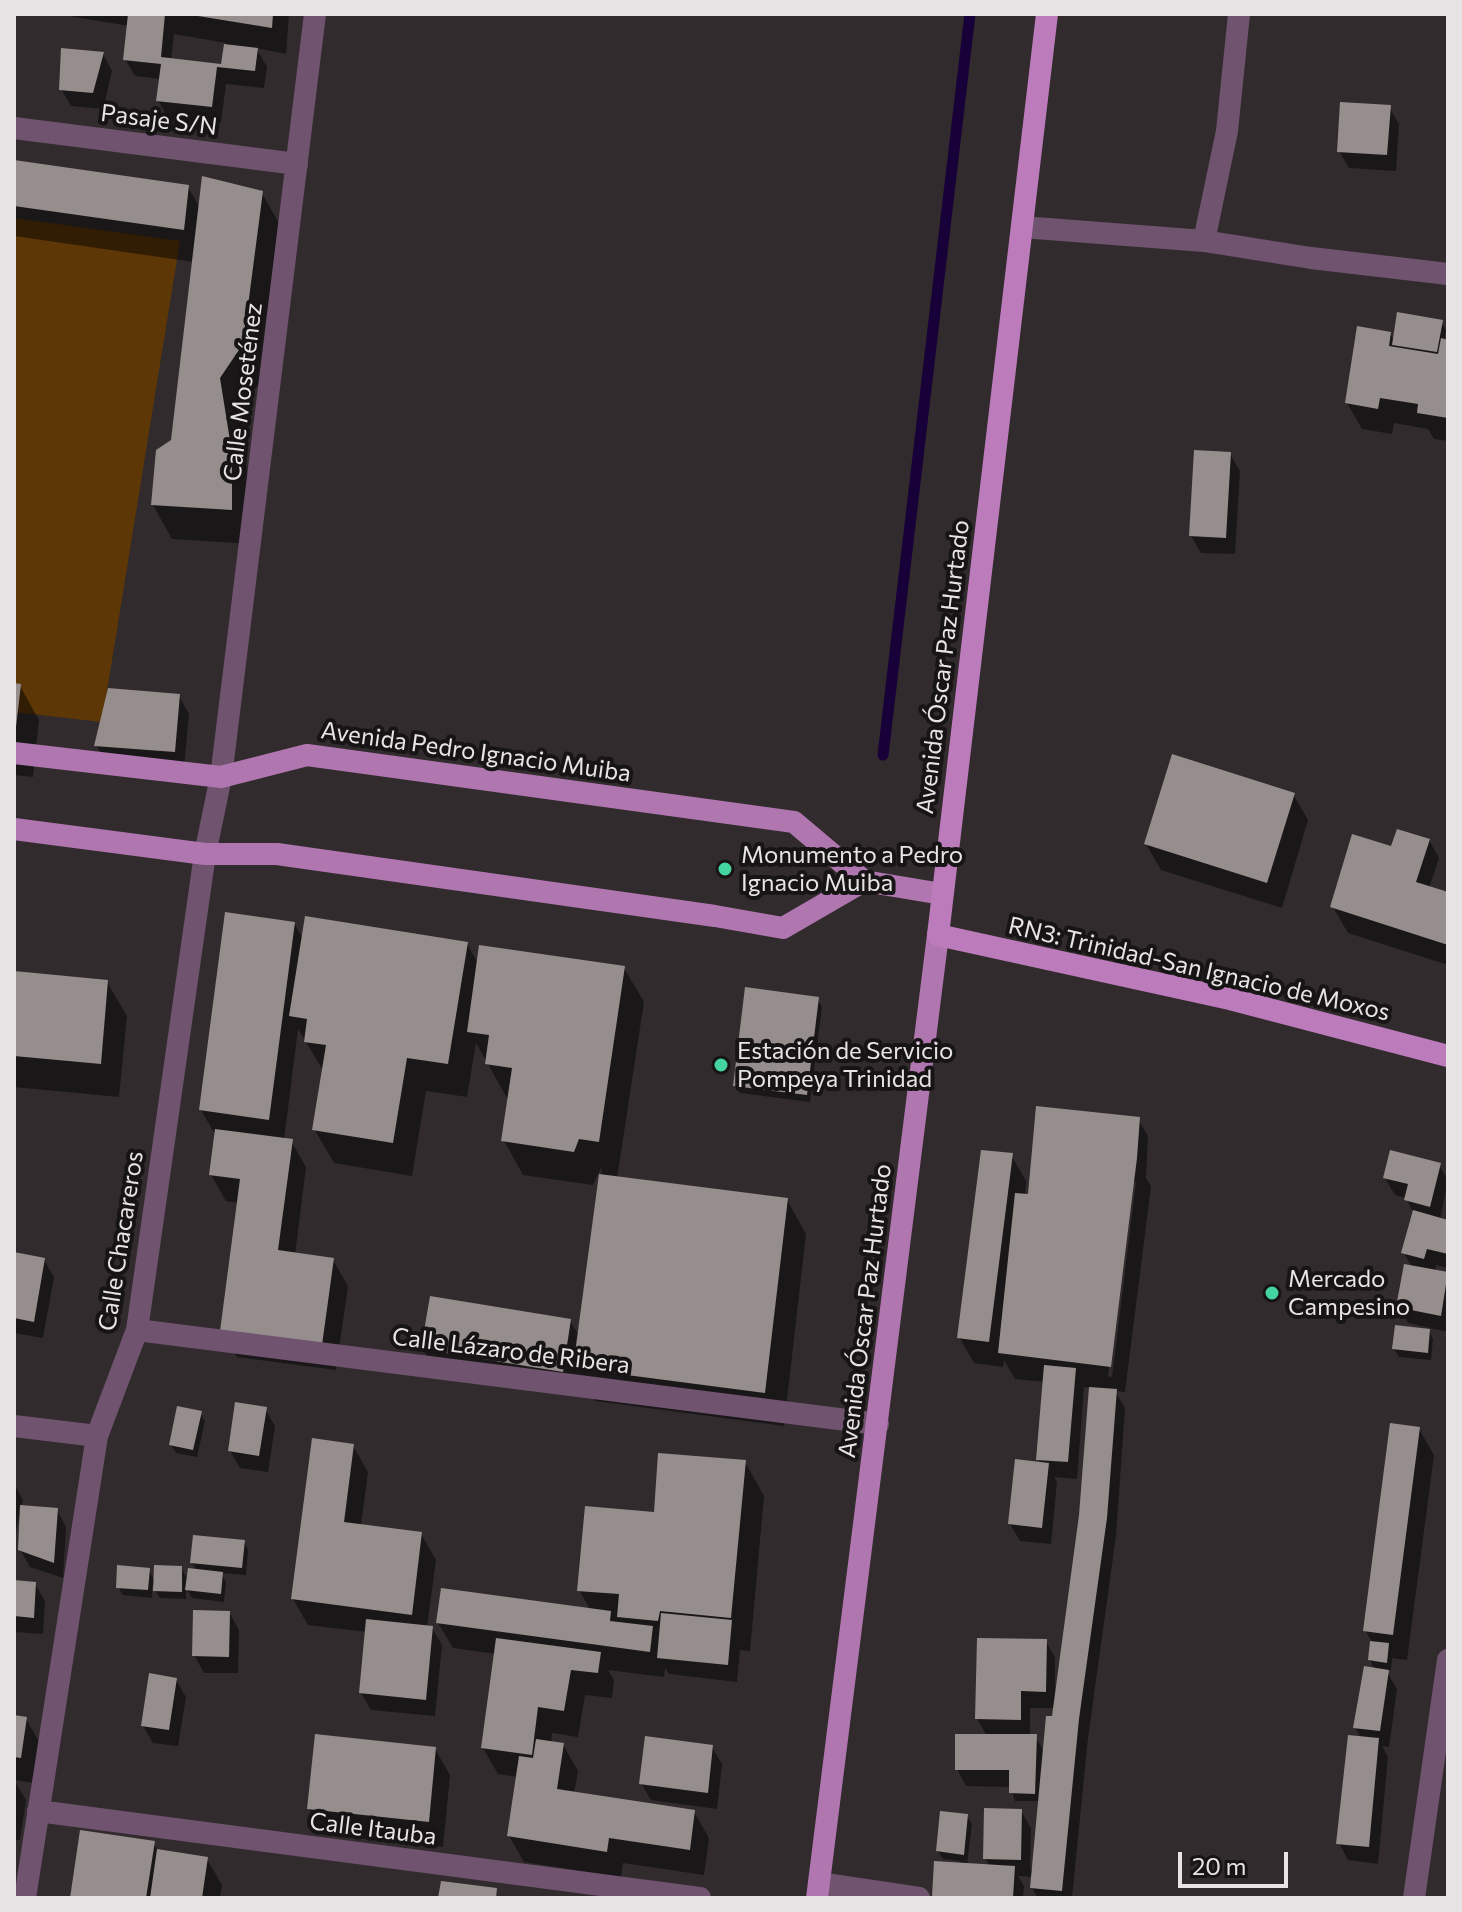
<!DOCTYPE html>
<html>
<head>
<meta charset="utf-8">
<style>
	body { margin:0 }
	#map { position:relative; width:1462px; height:1912px; overflow:hidden; background:#322b2d; font-family:Commissioner,sans-serif }
	canvas { display:block }
	.frame { position:absolute; inset:0; border:16px solid #e8e4e5; pointer-events:none }
	.scale { position:absolute; left:1178px; top:1852px; width:110px; height:36px; box-sizing:border-box; border:4px solid #e8e4e5; border-top:0; padding-left:10px; font-size:24px; line-height:28px; white-space:nowrap; color:#e8e4e5; -webkit-text-stroke:6px #171415; paint-order:stroke }
</style>
</head>
<body>
<div id="map">
<canvas width="1462" height="1912"></canvas>
<div class="frame"></div>
<div class="scale">20 m</div>
</div>
<script>
const g = document.querySelector('canvas').getContext('2d');
g.lineJoin = 'round';
function paint(path, color) { g.fillStyle = color; g.fill(path, 'evenodd'); }
function strokePath(path, color, width, dash) { g.strokeStyle = color; g.lineWidth = width; g.lineCap = dash ? 'butt' : 'round'; g.setLineDash(dash || []); g.stroke(path); }
function drawText(font, color, halo, rows, align = 'center') {
  g.font = font + ' Commissioner,sans-serif'; g.lineWidth = 8; g.setLineDash([]); g.textBaseline = 'middle'; g.strokeStyle = halo; g.fillStyle = color; for (const [text, x, y, turn = 0] of rows) {
    g.save(); g.translate(x, y); g.rotate((+turn || 0) * Math.PI / 180); g.textAlign = isNaN(turn) ? turn : align; if (halo) g.strokeText(text, 0, 0); g.fillText(text, 0, 0); g.restore();
  }
}
const green = new Path2D(`
	M14 218 180 241 102 722 14 712Z`);
const shadow = new Path2D(`
	M57 14H289L286 54 256 48 267 67 264 88 226 84 221 123 168 118 158 100 161 79 135 76 125 59 129 26ZM174 34 226 43 223 66 171 60Z
	M103 54 112 71 103 109 71 106 61 89Z
	M1389 107 1399 124 1396 171 1349 168 1339 151Z
	M14 162 188 187 200 208 262 193 281 227 262 379 238 413 250 489 251 544 172 539 153 505 172 441 194 262 14 236Z
	M1441 322 1446 330 1444 341 1448 342V441L1434 439 1428 429 1394 423 1392 434 1362 429 1347 403 1390 333 1394 341Z
	M1230 454 1240 471 1235 554 1201 553 1191 536Z
	M14 685 20 686 39 720 33 777 14 775Z
	M179 696 189 714 184 768 106 762 96 745Z
	M1293 794 1308 820 1282 908 1161 870 1146 844Z
	M1429 840 1439 858 1429 888 1448 894V965L1348 933 1333 907 1392 848Z
	M294 923 303 939 467 944 479 965 624 968 644 1002 617 1178 787 1200 806 1234 784 1426 595 1401 580 1376 577 1397 438 1375 423 1349 570 1321 580 1337 602 1166 593 1185 523 1175 504 1141 510 1098H507L476 1043 467 1097 426 1091 412 1176 334 1163 314 1129 324 1072 298 1029 284 1140 291 1141 306 1167 295 1255 333 1260 348 1286 336 1370 237 1357 222 1331 239 1203 226 1201 211 1175 216 1136 201 1110Z
	M14 973 107 982 127 1016 119 1097 14 1087Z
	M817 999 822 1007 810 1102 740 1093 735 1085Z
	M1138 1119 1148 1136 1146 1178 1151 1186 1125 1392 1115 1391 1125 1408 1116 1536 1088 1738 1072 1898H1038L1032 1888 1033 1877 1018 1876 1024 1886 1023 1898H934L960 1861 943 1859 938 1851 967 1816 972 1824 967 1865 990 1867 985 1858 1021 1811 1031 1828 1030 1869H1033L1040 1801H1015L1011 1787 966 1786 957 1769 987 1736 977 1719 1046 1641 1055 1658V1689H1058L1081 1516 1091 1388 1084 1387 1077 1479 1054 1477 1057 1482 1051 1544 1020 1541 1010 1524 1041 1464 1038 1459 1045 1382 1015 1379 1004 1360 1003 1367 974 1363 959 1337 1011 1155 1026 1181 1025 1196 1033 1197ZM1132 1182H1136L1112 1377 1108 1376ZM1030 1708H1055L1044 1752 1035 1736H1030Z
	M1439 1165 1448 1180 1440 1220 1448 1222V1268L1436 1265 1435 1272 1448 1274V1332L1408 1323 1398 1306 1412 1267 1404 1253 1414 1214 1406 1198 1395 1195 1385 1178Z
	M14 1254 44 1260 54 1277 43 1338 14 1333Z
	M1429 1331 1433 1339 1431 1360 1399 1357 1394 1349Z
	M265 1409 275 1426 268 1472 240 1468 230 1451Z
	M200 1413 205 1421 197 1457 176 1453 171 1445Z
	M1419 1429 1434 1455 1407 1660 1392 1658 1391 1670H1386L1397 1689 1389 1747 1382 1746 1388 1757 1378 1864 1348 1860 1339 1843 1361 1738 1355 1727 1375 1670 1370 1660 1372 1642 1365 1630Z
	M353 1446 368 1472 361 1526 421 1534 436 1560 427 1627 432 1628 442 1645 435 1716 371 1710 361 1693 367 1632 308 1625 293 1599Z
	M745 1462 764 1496 750 1651 740 1650 737 1682 669 1674 665 1668 664 1677 608 1670 614 1680 612 1698 585 1695 578 1737 552 1733 551 1743 563 1745 578 1771 574 1793 694 1812 709 1838 704 1875 623 1863 621 1877 524 1862 509 1836 518 1777 498 1774 483 1748 496 1654 453 1648 438 1623 591 1611 579 1590 655 1514Z
	M14 1484 23 1500 21 1507 57 1510 66 1527 63 1578 30 1567 20 1549 22 1517H19L14 1541Z
	M244 1542 248 1550 246 1575 221 1573 226 1582 224 1602 192 1598 186 1587V1599L160 1598 152 1585V1598L123 1595 118 1587 148 1570 156 1582 181 1568 188 1580 197 1571 192 1563Z
	M14 1582 35 1584 45 1601 43 1634 14 1632Z
	M229 1612 239 1630 238 1673H204L194 1655Z
	M176 1680 186 1697 178 1746 153 1743 143 1726Z
	M14 1717 26 1719 41 1745 35 1783 14 1780 26 1800 20 1840H14Z
	M712 1747 722 1764 717 1809 651 1800 641 1783Z
	M435 1749 450 1775 443 1847 324 1835 309 1809Z
	M153 1843 158 1851 207 1859 222 1885 220 1898H72Z`);
const stream = new Path2D(`
	M883 755 970 14`);
const building = new Path2D(`
	M128 14H165L161 57 221 64 224 44 258 48 255 71 217 67 212 107 156 101 161 64 123 60Z
	M198 14H273L272 28 198 16Z
	M61 48 104 52 93 93 59 90Z
	M1340 102 1391 105 1387 155 1337 152Z
	M14 160 189 185 184 230 14 206Z
	M202 176 263 191 243 344 220 378 232 453V510L151 505 156 450 171 440Z
	M1397 312 1443 320 1437 352 1392 345Z
	M1357 326 1391 332 1389 346 1438 354 1441 338 1448 340V418L1417 413 1418 404 1380 398 1378 409 1345 403Z
	M1194 450 1231 452 1226 538 1189 536Z
	M14 683 21 684 16 727H14Z
	M108 688 180 694 175 752 94 746Z
	M1172 754 1295 793 1267 883 1144 844Z
	M1397 829 1430 839 1416 882 1448 892V945L1330 907 1352 834 1391 846Z
	M225 912 295 922 269 1120 199 1110Z
	M305 916 468 942 448 1064 407 1058 393 1143 312 1130 326 1045 304 1042 307 1019 289 1016Z
	M479 945 625 966 599 1142 579 1139 574 1152 501 1141 512 1068 485 1064 489 1035 467 1032Z
	M14 971 108 980 101 1064 14 1056Z
	M745 987 819 997 807 1095 733 1086Z
	M1036 1106 1140 1117 1137 1158 1111 1367 998 1353 1015 1193 1028 1194Z
	M215 1129 293 1139 278 1250 334 1258 322 1345 220 1331 240 1179 209 1175Z
	M981 1150 1013 1153 989 1342 957 1338Z
	M1390 1150 1441 1163 1430 1207 1404 1200 1408 1184 1383 1178Z
	M599 1174 788 1198 765 1393 573 1368Z
	M1413 1210 1448 1220V1254L1427 1249 1424 1259 1401 1253Z
	M14 1252 45 1258 34 1322 14 1318Z
	M1404 1264 1448 1272 1441 1316 1396 1307Z
	M430 1296 571 1319 563 1372 421 1349Z
	M1395 1325 1430 1329 1428 1353 1392 1349Z
	M1044 1365 1076 1368 1068 1462 1036 1460Z
	M1089 1387 1117 1389 1107 1518 1079 1719 1062 1891 1030 1888 1046 1716H1052L1079 1515Z
	M235 1402 267 1407 259 1456 228 1451Z
	M177 1406 202 1411 193 1450 169 1445Z
	M1390 1423 1420 1427 1393 1635 1363 1631Z
	M312 1438 354 1444 344 1522 422 1532 412 1615 291 1599Z
	M658 1453 746 1460 731 1618 660 1611 658 1621 617 1617 619 1594 577 1591 585 1506 654 1512Z
	M1015 1459 1049 1463 1042 1528 1008 1524Z
	M20 1505 58 1508 54 1563 18 1550Z
	M193 1535 245 1540 242 1568 190 1563Z
	M117 1565 150 1568 148 1590 116 1588Z
	M154 1565 182 1566V1592L153 1591Z
	M188 1568 223 1572 221 1594 185 1590Z
	M14 1580 36 1582 34 1618 14 1616Z
	M441 1588 611 1611 610 1621 653 1626 650 1652 436 1623Z
	M193 1610 230 1611 229 1657 192 1656Z
	M661 1613 732 1620 728 1665 657 1658Z
	M366 1619 433 1626 426 1700 359 1693Z
	M496 1638 601 1652 598 1673 571 1670 564 1711 538 1707 532 1755 481 1748Z
	M977 1638 1047 1639 1046 1692 1021 1691V1720L975 1719Z
	M1370 1641 1389 1643 1387 1663 1368 1660Z
	M1364 1666 1389 1670 1380 1731 1353 1728Z
	M149 1673 177 1678 169 1730 141 1726Z
	M14 1715 27 1717 21 1758 14 1757Z
	M315 1734 436 1747 429 1822 307 1809Z
	M955 1734H1037L1035 1794 1009 1793V1770H955Z
	M1348 1735 1379 1738 1369 1847 1336 1844Z
	M645 1736 713 1745 708 1793 639 1784Z
	M536 1739 564 1743 557 1789 695 1810 690 1850 609 1838 607 1852 507 1836 519 1756 533 1758Z
	M984 1808 1022 1809 1021 1860 983 1859Z
	M940 1811 968 1814 964 1855 936 1851Z
	M80 1830 155 1841 146 1898H70Z
	M157 1849 208 1857 202 1898H150Z
	M934 1861 1015 1866 1013 1898 932 1897Z
	M441 1881 497 1888 496 1898H438Z`);
const service = new Path2D(`
	M819 1883 919 1898`);
const minor = new Path2D(`
	M14 128 297 164
	M1022 227 1204 241 1311 258 1448 274
	M1204 241 1227 131 1239 14
	M137 1330 878 1424
	M14 1426 97 1436
	M38 1811 700 1898
	M25 1898 97 1436 137 1330 205 854 221 777 315 14
	M1414 1898 1448 1660`);
const primary = new Path2D(`
	M14 753 221 777 307 755 794 822 864 881 942 894
	M14 829 205 854H277L715 916 783 928 864 881
	M817 1898 938 935`);
const trunk = new Path2D(`
	M1047 14 938 935 1230 999 1448 1056`);
const markers = [
	[725,869,8,"#44d49f"],
	[721,1065,8,"#44d49f"],
	[1272,1293,8,"#44d49f"]
];
const streetNames = [
	["Pasaje S/N",159,120,7],
	["Calle Moseténez",243,392,-83],
	["Avenida Óscar Paz Hurtado",943,667,-83],
	["Avenida Pedro Ignacio Muiba",476,752,8],
	["RN3: Trinidad-San Ignacio de Moxos",1199,969,13],
	["Calle Chacareros",121,1241,-81],
	["Avenida Óscar Paz Hurtado",865,1311,-83],
	["Calle Lázaro de Ribera",511,1351,7],
	["Calle Itauba",373,1829,7]
];
const poiNames = [
	["Monumento a Pedro",741,855],
	["Ignacio Muiba",741,883],
	["Estación de Servicio",737,1051],
	["Pompeya Trinidad",737,1079],
	["Mercado",1288,1279],
	["Campesino",1288,1307]
];
paint(green, '#5d3706');
paint(shadow, '#0007');
strokePath(stream, '#170138', 11);
paint(building, '#968e8c');
strokePath(service, '#6f536f', 22);
strokePath(minor, '#6f536f', 22);
strokePath(primary, '#af76af', 22);
strokePath(trunk, '#bc7cbc', 22);
for (const [x, y, r, color] of markers) { const dot = new Path2D(); dot.arc(x, y, r, 0, 2 * Math.PI); g.fillStyle = color; g.fill(dot); strokePath(dot, '#171415', 3); }
drawText('24px', '#e8e4e5', '#171415', streetNames);
drawText('24px', '#e8e4e5', '#171415', poiNames, 'left');
</script>
</body>
</html>
